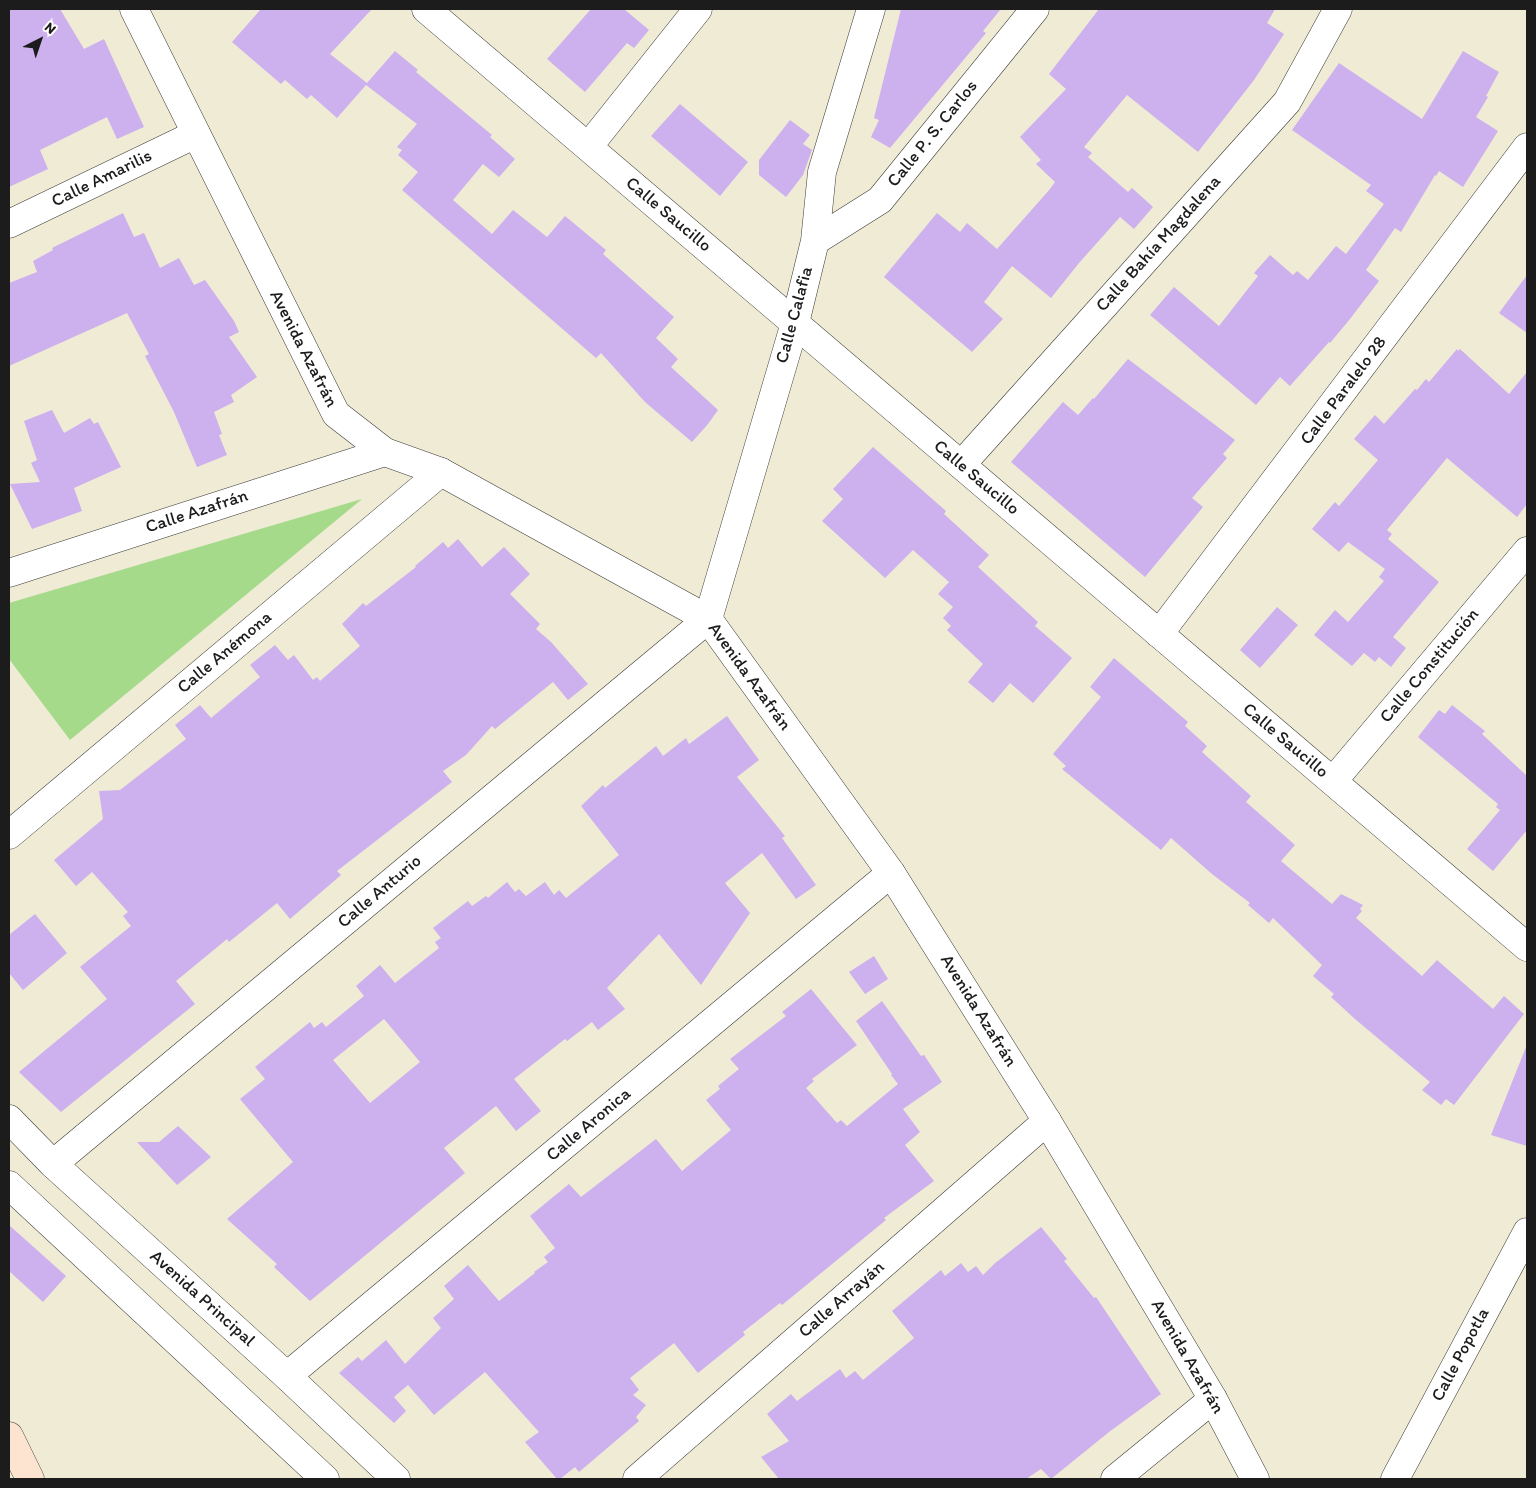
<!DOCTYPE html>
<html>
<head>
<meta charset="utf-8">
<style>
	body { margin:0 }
	#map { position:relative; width:1536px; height:1488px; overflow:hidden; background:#f0ebd5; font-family:Itim,sans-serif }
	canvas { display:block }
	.frame { position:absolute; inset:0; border:10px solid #1c1c1c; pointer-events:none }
	.north { position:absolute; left:15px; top:15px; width:50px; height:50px; -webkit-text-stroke:4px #fff; paint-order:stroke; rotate:41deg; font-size:14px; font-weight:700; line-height:20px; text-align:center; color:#1c1c1c }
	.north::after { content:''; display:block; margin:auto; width:18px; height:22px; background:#1c1c1c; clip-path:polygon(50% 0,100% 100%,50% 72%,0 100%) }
</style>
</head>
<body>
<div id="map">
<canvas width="1536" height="1488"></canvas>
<div class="frame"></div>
<div class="north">N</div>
</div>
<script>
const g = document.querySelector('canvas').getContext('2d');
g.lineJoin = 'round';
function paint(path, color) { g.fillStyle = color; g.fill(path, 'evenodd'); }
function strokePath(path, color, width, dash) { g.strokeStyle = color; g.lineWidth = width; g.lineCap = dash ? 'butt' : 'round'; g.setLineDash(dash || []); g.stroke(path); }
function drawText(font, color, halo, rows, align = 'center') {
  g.font = font + ' Itim,sans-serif'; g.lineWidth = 4; g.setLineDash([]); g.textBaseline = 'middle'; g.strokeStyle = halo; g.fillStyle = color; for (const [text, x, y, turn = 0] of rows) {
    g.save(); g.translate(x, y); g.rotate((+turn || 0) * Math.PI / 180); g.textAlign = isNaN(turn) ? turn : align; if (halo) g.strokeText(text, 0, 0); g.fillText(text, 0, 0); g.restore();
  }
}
const green = new Path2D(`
	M362 499 70 740 9 659V603Z`);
const building = new Path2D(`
	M9 9H60L84 49 104 39 144 127 117 139 107 117 40 150 48 169 9 187Z
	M261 9H372L330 54 367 83 395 51 418 70 416 72 492 135 490 137 515 159 499 177 483 164 453 200 492 234 513 210 547 237 565 216 606 250 603 254 674 317 656 338 678 359 671 367 718 410 708 424 692 442 645 402 601 353 596 358 402 190 418 172 398 155 402 150 397 147 417 124 366 85 337 118 311 95 307 99 285 80 281 84 232 42Z
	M591 9H624L649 30 634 48 627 43 585 92 547 59Z
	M901 9H1001L983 31 986 33 890 148 871 137 879 120 874 118Z
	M1099 9H1275L1267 23 1284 34 1254 80 1198 152 1127 95 1084 147 1092 153 1088 157 1128 192 1132 188 1153 207 1134 229 1120 217 1079 263 1051 298 1012 266 984 302 1003 319 972 352 884 277 937 213 960 232 967 223 997 249 1050 189 1055 182 1036 164 1041 160 1020 137 1066 89 1049 74Z
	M1463 51 1499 72 1486 96 1488 97 1476 117 1498 131 1463 187 1439 171 1436 176 1435 175 1401 232 1395 228 1366 270 1379 281 1350 319 1330 343 1329 342 1290 386 1280 377 1256 405 1150 315 1174 287 1219 326 1258 276 1254 273 1270 255 1293 275 1297 271 1308 280 1336 246 1346 254 1384 204 1366 191 1371 185 1292 130 1339 63 1422 119Z
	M680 104 748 162 720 196 651 136Z
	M790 120 810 135 803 144 812 150 803 175 786 197 759 175V160Z
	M123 213 134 237 144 233 160 268 179 258 194 285 205 280 234 321 239 332 229 337 257 377 231 395 234 402 214 412 222 434 219 435 227 455 197 467 174 412 145 356 149 354 127 313 9 366V283L37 272 33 261 53 250 52 248Z
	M1527 275V333L1499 313Z
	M1457 349 1458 351 1460 349 1509 394 1527 372V504L1517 517 1447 458 1387 530 1392 534 1388 539 1439 582 1393 637 1406 648 1391 667 1379 657 1375 662 1364 653 1352 666 1314 635 1335 610 1348 622 1384 581 1379 577 1385 569 1348 542 1339 552 1312 529 1335 502 1339 506 1378 460 1354 439 1375 415 1384 424 1415 389 1417 390 1426 379 1429 382Z
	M1128 359 1235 440 1223 454 1227 458 1192 498 1203 507 1145 577 1011 462 1063 402 1078 415 1093 398 1094 399Z
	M52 410 64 433 90 418 94 424 98 422 121 467 74 488 82 511 32 529 10 484 40 482 31 463 37 460 24 421Z
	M873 447 946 511 944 514 989 555 978 567 1038 622 1035 626 1072 658 1033 703 1010 683 993 703 968 682 983 664 947 630 951 626 943 618 953 607 938 594 949 582 913 550 885 578 822 521 843 499 833 489Z
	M458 539 482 567 504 547 530 574 510 594 540 624 536 629 551 642 588 684 568 700 553 682 495 729 492 726 466 755 443 771 452 782 337 871 341 875 290 919 277 903 229 942 227 939 176 981 195 1004 61 1112 19 1072 107 999 80 967 131 926 123 916 128 912 92 872 76 886 54 860 103 819 99 791 120 790 186 739 175 725 200 705 211 718 260 677 250 665 275 645 288 660 294 655 313 680 317 677 320 681 360 646 342 624 363 603 366 606 416 567 415 566 443 542 448 548Z
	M1277 607 1298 625 1260 668 1240 650Z
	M1114 658 1188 722 1185 726 1207 746 1202 752 1251 796 1246 802 1295 845 1281 861 1332 904 1341 894 1363 905 1360 909 1362 911 1356 918 1422 976 1437 960 1493 1009 1504 996 1524 1014 1454 1105 1446 1099 1441 1105 1422 1090 1430 1082 1355 1019 1331 997 1334 994 1313 976 1322 965 1273 918 1269 923 1248 905 1250 903 1212 874 1171 838 1161 850 1062 769 1066 766 1053 754 1101 697 1090 687Z
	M1452 705 1485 731 1482 734 1527 776V830L1493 871 1467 849 1500 810 1496 807 1498 804 1418 737 1439 710 1445 714Z
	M727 716 759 760 737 777 785 836 782 838 816 885 796 899 762 853 725 883 750 913 701 985 659 934 607 988 625 1009 598 1030 592 1022 567 1041 565 1039 514 1079 541 1111 516 1131 496 1106 444 1148 465 1173 310 1301 274 1267 277 1264 227 1219 293 1162 240 1099 265 1079 255 1067 310 1022 314 1028 322 1022 326 1027 364 996 356 986 380 965 395 983 439 948 435 942 441 938 433 928 468 901 472 906 486 896 488 898 507 882 515 892 519 889 526 896 545 882 554 895 559 890 566 898 619 855 581 806 603 785 605 788 656 746 663 756 686 738 689 744ZM384 1019 420 1062 370 1103 333 1060Z
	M35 914 67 953 23 990 9 973V935Z
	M874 956 888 979 865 994 849 972Z
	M811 989 857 1045 812 1079 814 1081 806 1088 837 1123 841 1120 847 1126 898 1084 891 1075 892 1074 856 1021 882 1001 921 1056 924 1055 942 1082 903 1109 920 1132 905 1145 934 1181 884 1218 886 1220 782 1305 780 1303 743 1332 745 1335 698 1373 674 1343 630 1378 639 1390 633 1395 646 1405 636 1417 639 1421 579 1472 575 1467 560 1479H557L525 1442 539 1432 485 1372 434 1415 408 1385 394 1397 406 1411 394 1423 339 1373 358 1357 362 1361 386 1340 405 1364 441 1328 433 1318 454 1299 444 1286 468 1265 499 1301 535 1273 534 1272 548 1262 544 1257 555 1248 530 1216 569 1184 581 1197 656 1139 682 1171 731 1130 706 1100 720 1089 718 1086 739 1069 730 1059 786 1016 782 1012Z
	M1526 1047H1527V1146L1491 1135Z
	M178 1126 211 1157 177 1185 137 1142H159Z
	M9 1225 66 1276 43 1302 9 1271Z
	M1041 1227 1067 1259 1064 1261 1094 1298 1096 1297 1161 1394 1109 1432 1051 1479 1041 1469 1026 1479H779L761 1457 789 1441 767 1414 791 1394 797 1401 840 1369 846 1378 855 1371 863 1380 914 1338 892 1311 941 1270 945 1276 961 1263 968 1272 976 1266 983 1275 994 1264Z`);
const minor = new Path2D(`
	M426 9 1527 947
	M588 147 698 9
	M9 224 196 134
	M815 241 880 200 1035 9
	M961 465 1287 102 1338 9
	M9 573 385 452
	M1159 634 1527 147
	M1333 781 1527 551
	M9 835 441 472
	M53 1164 708 619 795 323 815 241 822 172 871 9
	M287 1376 891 873
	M637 1479 1047 1121
	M1115 1479 1213 1399
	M1395 1479 1527 1232`);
const tertiary = new Path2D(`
	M134 9 336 414 385 452 441 472 708 619 891 873 1047 1121 1213 1399 1255 1479
	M9 1119 53 1164 287 1376 396 1479
	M9 1185 325 1479`);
const secondary = new Path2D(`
	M9 1436 30 1479`);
const streetNames = [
	["Calle P. S. Carlos",933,134,-51],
	["Calle Amarilis",102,179,-26],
	["Calle Saucillo",668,215,40],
	["Calle Bahía Magdalena",1159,244,-48],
	["Calle Calafia",795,315,-75],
	["Avenida Azafrán",303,349,63],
	["Calle Paralelo 28",1344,391,-53],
	["Calle Saucillo",976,478,40],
	["Calle Azafrán",197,512,-18],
	["Calle Anémona",225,653,-40],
	["Calle Constitución",1430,666,-50],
	["Avenida Azafrán",749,677,54],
	["Calle Saucillo",1285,741,40],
	["Calle Anturio",380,892,-40],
	["Avenida Azafrán",978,1011,58],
	["Calle Aronica",589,1125,-40],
	["Avenida Principal",202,1299,42],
	["Calle Arrayán",842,1300,-41],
	["Calle Popotla",1461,1355,-62],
	["Avenida Azafrán",1187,1357,60]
];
paint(green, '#a5da8b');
paint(building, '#cdb0ee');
strokePath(minor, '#3c3b38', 29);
strokePath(tertiary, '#3c3b38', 29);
strokePath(secondary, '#3c3b38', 29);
strokePath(minor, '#fff', 28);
strokePath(tertiary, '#fff', 28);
strokePath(secondary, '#fde4d1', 28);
drawText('18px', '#1c1c1c', '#fff', streetNames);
</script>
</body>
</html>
